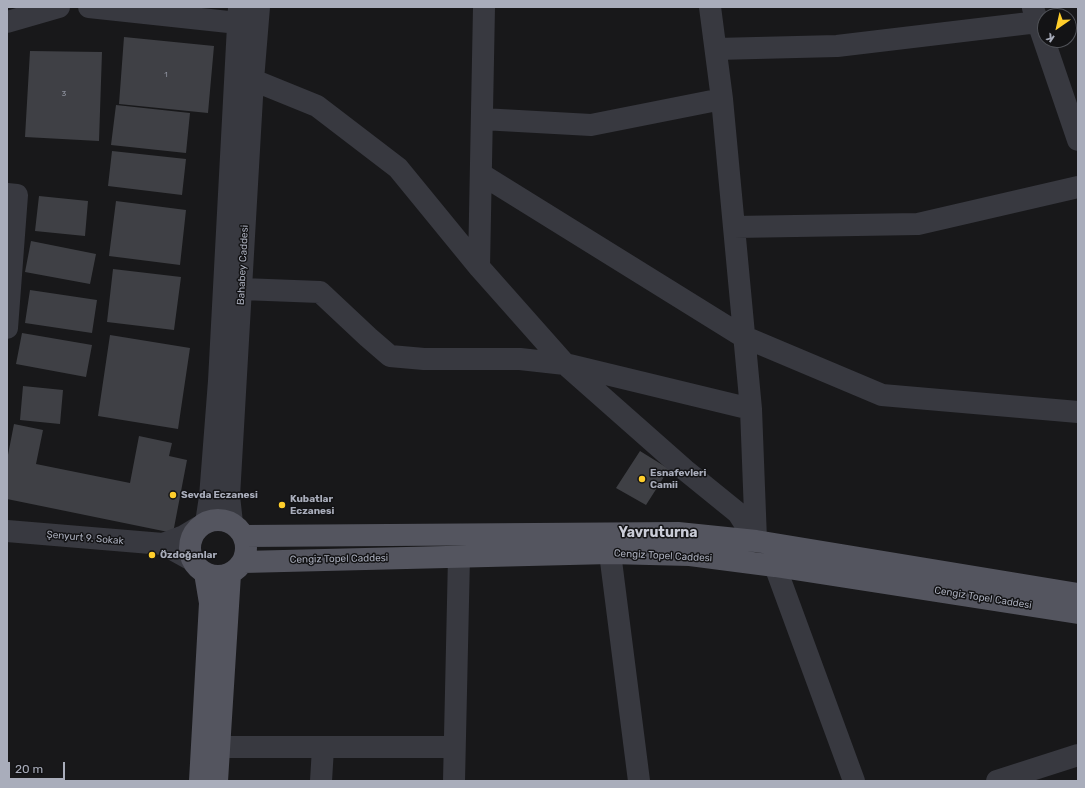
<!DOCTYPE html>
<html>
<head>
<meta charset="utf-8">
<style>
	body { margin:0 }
	#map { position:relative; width:1085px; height:788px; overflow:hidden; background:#18181a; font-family:Rubik,sans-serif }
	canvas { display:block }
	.frame { position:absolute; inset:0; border:8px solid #a9adbb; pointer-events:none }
	.north { position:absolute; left:1037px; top:8px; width:40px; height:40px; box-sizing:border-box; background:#131315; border:1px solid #4f5157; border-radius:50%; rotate:214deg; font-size:11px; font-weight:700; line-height:16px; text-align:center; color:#a9adbb }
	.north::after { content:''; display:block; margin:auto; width:14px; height:18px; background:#ffce2b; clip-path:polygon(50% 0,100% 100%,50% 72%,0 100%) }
	.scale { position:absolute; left:8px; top:762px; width:57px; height:18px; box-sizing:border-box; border:2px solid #a9adbb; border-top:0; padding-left:5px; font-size:12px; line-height:14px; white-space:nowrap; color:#a9adbb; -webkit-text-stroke:3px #131315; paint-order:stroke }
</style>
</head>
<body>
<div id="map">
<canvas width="1085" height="788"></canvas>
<div class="frame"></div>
<div class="north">K</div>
<div class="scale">20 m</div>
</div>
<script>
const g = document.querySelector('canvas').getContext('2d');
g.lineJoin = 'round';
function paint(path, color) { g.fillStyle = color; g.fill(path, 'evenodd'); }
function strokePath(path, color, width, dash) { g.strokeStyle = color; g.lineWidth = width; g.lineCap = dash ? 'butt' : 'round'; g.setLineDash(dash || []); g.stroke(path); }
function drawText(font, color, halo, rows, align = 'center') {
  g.font = font + ' Rubik,sans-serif'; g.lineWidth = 3; g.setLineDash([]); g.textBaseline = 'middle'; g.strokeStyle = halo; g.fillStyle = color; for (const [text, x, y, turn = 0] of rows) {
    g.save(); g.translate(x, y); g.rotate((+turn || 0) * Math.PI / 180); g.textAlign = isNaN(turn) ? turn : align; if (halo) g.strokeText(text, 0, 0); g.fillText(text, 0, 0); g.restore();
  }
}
const building = new Path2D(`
	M124 37 214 46 208 113 119 104Z
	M30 51 102 52 99 141 25 137Z
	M116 105 190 113 186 153 111 145Z
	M112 151 186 159 182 195 108 186Z
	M39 196 88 201 85 236 35 231Z
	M116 201 186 210 180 265 109 256Z
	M31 241 96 254 90 284 25 272Z
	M113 269 181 277 174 330 107 322Z
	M30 290 97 300 92 333 25 323Z
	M22 333 92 345 86 377 16 364Z
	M110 335 190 348 178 429 98 416Z
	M23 386 63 390 60 424 20 420Z
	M14 424 43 430 36 464 130 483 139 436 172 443 169 456 187 460 173 533 7 499V460Z
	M640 451 669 469 646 505 616 488Z`);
const minor = new Path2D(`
	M89 7 238 23
	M710 7 722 99 751 409 756 540
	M1033 8 1078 140
	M7 22 59 7
	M716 49 837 46 1038 22
	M253 80 317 106 398 168 479 267 565 364 685 470 738 513 756 541
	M482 119 591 125 722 99
	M481 174 742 336 882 395 1078 412
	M7 194 17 195 7 328
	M734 227 918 224 1078 187
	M479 267 484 7
	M242 289 320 292 368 337 390 356 424 359H520L565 364 751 409
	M206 523 210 497 219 381 239 7
	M232 523 229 496 253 80 259 7
	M7 531 163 544 192 560
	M163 544 184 536 199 527
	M610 553 639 781
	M775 566 854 781
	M220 747H454
	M321 781 323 748
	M454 781 459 557
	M997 781 1078 755`);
const major = new Path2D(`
	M190 548a28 28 0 1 1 56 0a28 28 0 1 1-56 0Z
	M244 536 678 533 756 541 1078 594
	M243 562 610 553 690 555 775 566 1078 613
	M200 781 210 603 205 573
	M217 781 230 574`);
const markers = [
	[642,479,4,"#ffce2b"],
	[173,495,4,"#ffce2b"],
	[282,505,4,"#ffce2b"],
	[152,555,4,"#ffce2b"]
];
const numberNames = [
	["1",166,75],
	["3",64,94]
];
const streetNames = [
	["Bahabey Caddesi",243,265,-87],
	["Şenyurt 9. Sokak",85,538,5],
	["Cengiz Topel Caddesi",663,556,3],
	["Cengiz Topel Caddesi",339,559,-1],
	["Cengiz Topel Caddesi",983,598,9]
];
const poiNames = [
	["Esnafevleri",650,473],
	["Camii",650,485],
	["Sevda Eczanesi",181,495],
	["Kubatlar",290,499],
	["Eczanesi",290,511],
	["Özdoğanlar",160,555]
];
const districtNames = [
	["Yavruturna",658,533]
];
paint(building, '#3f4045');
strokePath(minor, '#383940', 22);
strokePath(major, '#54555f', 22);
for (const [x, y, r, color] of markers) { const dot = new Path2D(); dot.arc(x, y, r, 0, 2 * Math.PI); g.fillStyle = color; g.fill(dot); strokePath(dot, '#131315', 1.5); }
drawText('8px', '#8e929e', null, numberNames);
drawText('10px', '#a9adbb', '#131315', streetNames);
drawText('bold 10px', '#a9adbb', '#131315', poiNames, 'left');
drawText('bold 14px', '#caccd7', '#131315', districtNames);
</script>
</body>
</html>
